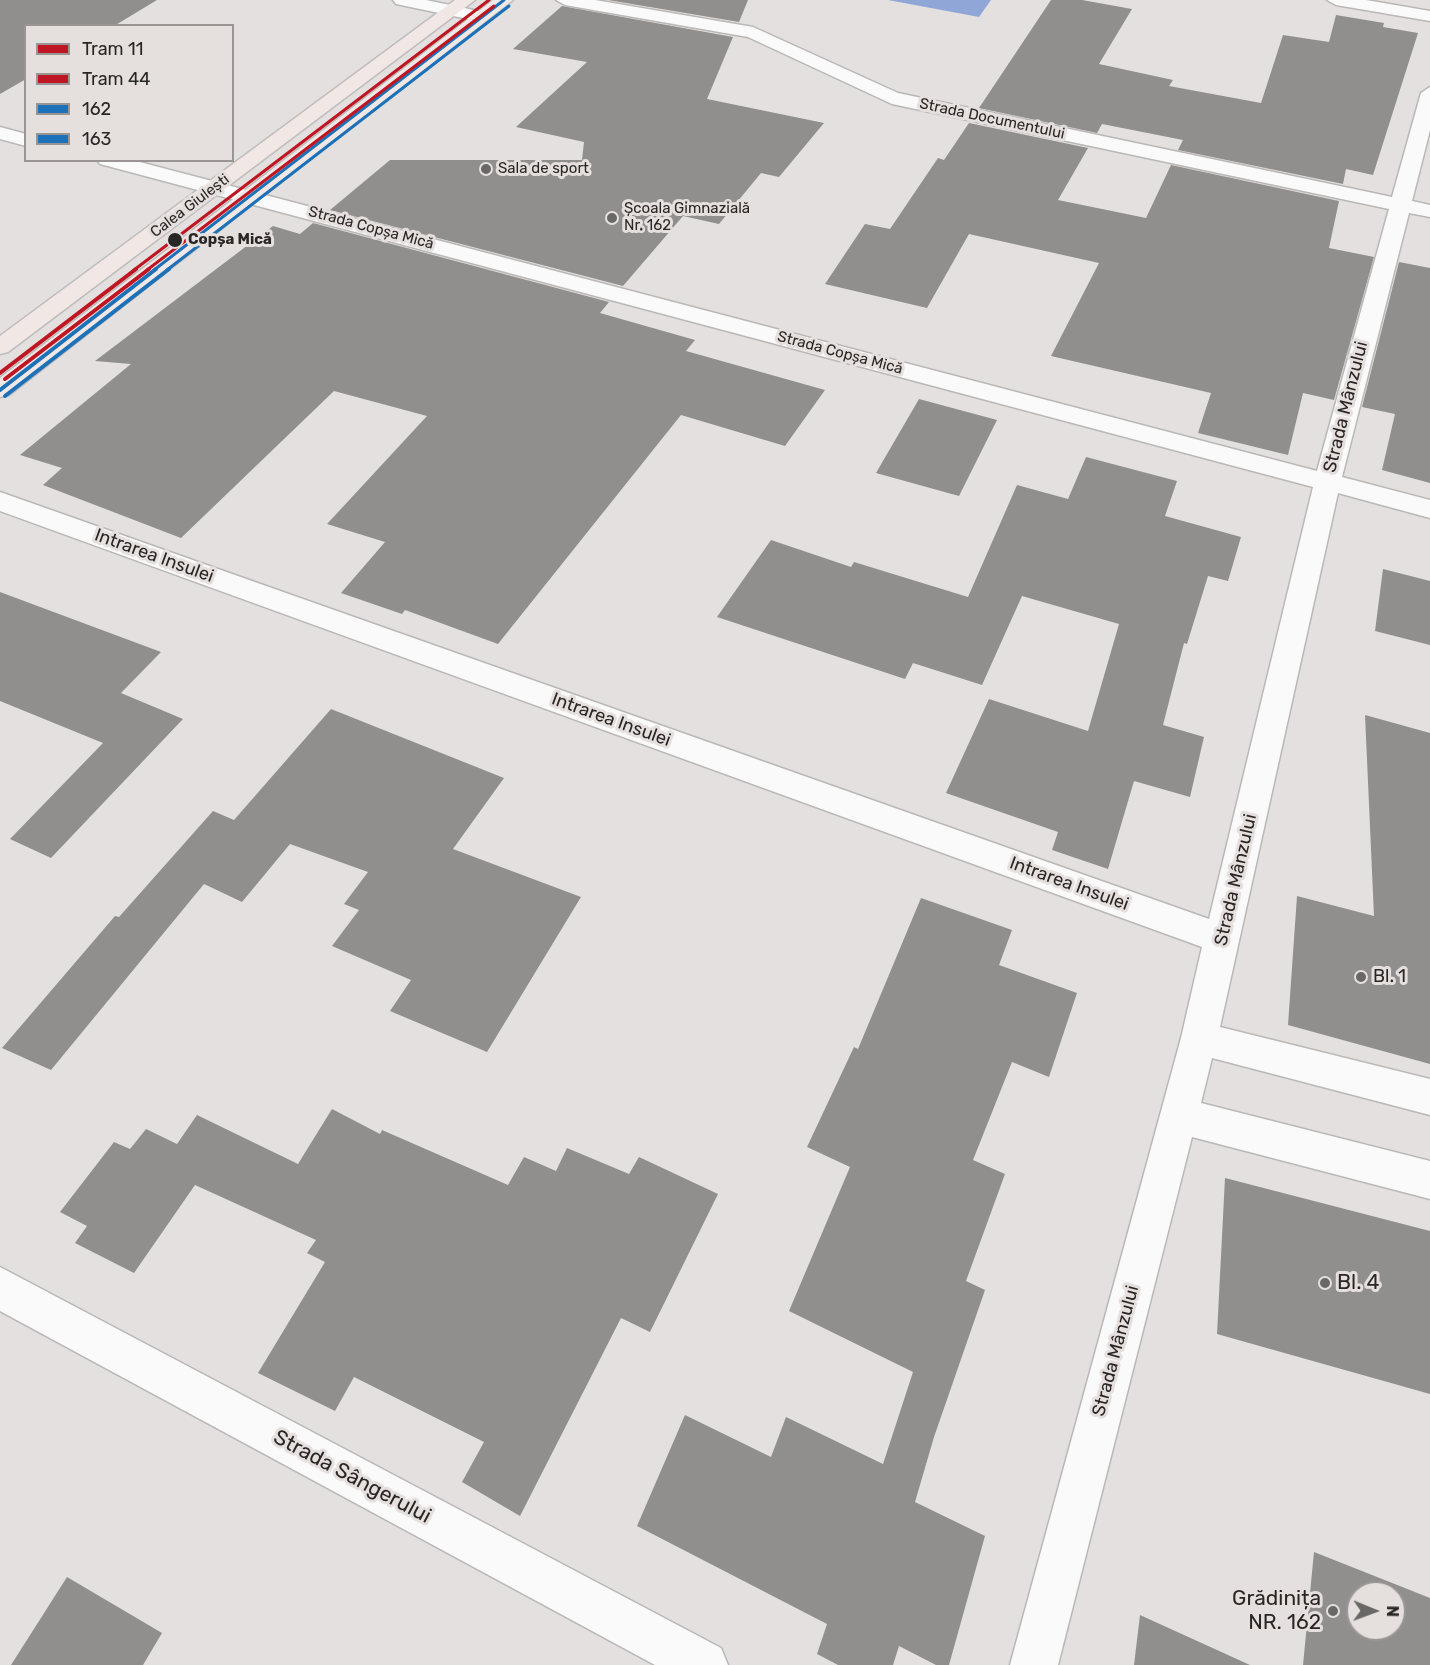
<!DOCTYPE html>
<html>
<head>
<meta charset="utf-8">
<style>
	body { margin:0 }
	#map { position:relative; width:1430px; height:1665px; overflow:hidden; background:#e3e0df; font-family:Rubik,sans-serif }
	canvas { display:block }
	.legend { position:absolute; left:24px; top:24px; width:210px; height:138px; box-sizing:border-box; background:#e5dfdd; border:2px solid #9a9594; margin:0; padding:8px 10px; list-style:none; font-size:18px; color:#292726 }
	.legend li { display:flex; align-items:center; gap:12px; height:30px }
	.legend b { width:30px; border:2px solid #9a9594 }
	.north { position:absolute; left:1346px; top:1581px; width:60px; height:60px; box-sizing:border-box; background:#e5dfdd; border:2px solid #9a9594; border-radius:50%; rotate:91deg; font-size:16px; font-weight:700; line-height:24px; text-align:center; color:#292726 }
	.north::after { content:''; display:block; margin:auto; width:21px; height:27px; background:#6a6867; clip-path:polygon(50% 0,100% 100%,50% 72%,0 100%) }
</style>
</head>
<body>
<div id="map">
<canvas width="1430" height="1665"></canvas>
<ul class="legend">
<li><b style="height:8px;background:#be1622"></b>Tram 11</li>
<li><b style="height:8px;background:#be1622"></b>Tram 44</li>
<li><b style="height:8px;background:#1d71b8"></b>162</li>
<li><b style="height:8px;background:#1d71b8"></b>163</li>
</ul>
<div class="north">N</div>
</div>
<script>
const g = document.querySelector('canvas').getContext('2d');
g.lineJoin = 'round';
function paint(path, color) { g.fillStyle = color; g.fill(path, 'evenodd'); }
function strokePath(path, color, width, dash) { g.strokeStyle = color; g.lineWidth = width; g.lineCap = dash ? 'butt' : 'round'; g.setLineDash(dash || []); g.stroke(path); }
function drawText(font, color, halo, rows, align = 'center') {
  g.font = font + ' Rubik,sans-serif'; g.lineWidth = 6; g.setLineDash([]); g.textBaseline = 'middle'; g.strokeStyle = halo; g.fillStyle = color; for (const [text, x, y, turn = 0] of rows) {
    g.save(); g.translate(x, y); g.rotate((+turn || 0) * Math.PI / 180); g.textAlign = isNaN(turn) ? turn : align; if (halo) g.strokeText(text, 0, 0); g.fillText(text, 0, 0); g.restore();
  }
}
const water = new Path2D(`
	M888 0H991L979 17Z`);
const building = new Path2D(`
	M0 0H157L114 26H26V79L0 94Z
	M608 0H748L739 22Z
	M1051 0H1082L1132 9 1099 64 1173 80 1169 86 1261 103 1283 35 1329 42 1336 15 1384 23 1383 27 1418 33 1373 175 1346 169 1343 184 1178 150 1183 140 1102 124 1097 133 979 108Z
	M562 6 733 37 707 99 824 123 779 177 761 173 719 224 683 216 623 286 330 210 390 160H582L584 142 516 127 587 62 513 49Z
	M969 123 1088 148 1058 200 1146 218 1171 165 1339 201 1329 248 1374 257 1334 400 1303 393 1288 455 1198 433 1211 393 1051 356 1099 263 969 234 927 308 825 284 865 224 890 229 938 158 944 160Z
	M313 223 609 302 600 313 695 340 686 351 825 390 785 446 681 415 498 644 405 610 402 614 341 593 385 542 327 524 427 416 334 391 181 538 43 485 62 468 20 455 131 364 95 361 273 226 300 234Z
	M1399 262 1430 268V483L1382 470 1395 414 1362 407Z
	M919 399 997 420 959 496 876 473Z
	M1086 457 1177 481 1165 516 1241 537 1228 581 1208 576 1187 644 1184 643 1163 725 1204 737 1190 797 1134 781 1108 869 1052 850 1058 832 946 793 989 699 1088 731 1119 624 1022 596 982 685 913 663 905 679 717 617 771 540 851 567 854 562 968 597 1017 485 1068 499Z
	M1383 569 1430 581V645L1375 631Z
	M0 592 161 652 121 693 183 719 51 858 10 839 103 743 0 701Z
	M331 709 504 778 453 849 581 897 487 1052 390 1011 411 980 332 946 359 910 344 904 368 872 290 844 242 902 204 884 51 1070 2 1048 115 916 119 917 213 811 234 820Z
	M1365 715 1430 733V1064L1288 1025 1297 896 1374 916Z
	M921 898 1012 930 999 965 1077 993 1049 1077 1012 1062 973 1160 1005 1174 966 1281 985 1290 934 1437 915 1502 985 1536 949 1665H936L899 1646 893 1665H838L817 1654 827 1624 637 1526 685 1415 771 1457 786 1417 883 1464 913 1372 789 1311 850 1167 807 1147 854 1047 858 1049Z
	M332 1109 380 1134 382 1130 508 1185 524 1157 556 1171 567 1148 629 1174 639 1157 718 1194 650 1332 621 1318 520 1516 462 1482 484 1442 354 1377 335 1411 258 1373 325 1262 307 1253 316 1240 195 1185 134 1273 75 1243 87 1226 60 1212 114 1142 130 1149 146 1129 177 1144 197 1115 298 1164Z
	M1225 1178 1430 1231V1394L1217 1334Z
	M1314 1552 1430 1598V1665H1303ZM1358 1593H1394V1629H1358Z
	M67 1577 162 1633 143 1665H11Z
	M1140 1615 1250 1665H1134Z`);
const minor = new Path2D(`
	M393 0H426L488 13 491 17 482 22 396 4Z
	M556 0H595L753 27 898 93 1392 197 1421 93 1430 87V130L1412 201 1430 205V217L1409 213 1342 477 1430 500V518L1338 493 1220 1027 1430 1079V1115L1212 1058 1201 1103 1430 1161V1199L1192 1137 1058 1665H1010L1181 1038 1202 947 0 511V492L1209 919 1313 487 100 164 97 160H132L1317 471 1389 209 892 104 748 37 565 5Z
	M1327 0H1366L1430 11V21L1336 5Z
	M0 127 26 134V146L0 139Z
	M0 1267 721 1648 728 1665H655L0 1311Z`);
const major = new Path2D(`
	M455 0H475L8 352 0 354V336Z
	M493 0H513L9 395 0 397V378Z`);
const bus1Far1 = new Path2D(`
	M154 270 504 0`);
const bus1 = new Path2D(`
	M0 390 156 269`);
const bus2Far1 = new Path2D(`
	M167 270 509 6`);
const bus2 = new Path2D(`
	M5 396 169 269`);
const tram1Far1 = new Path2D(`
	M134 270 489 0`);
const tram1 = new Path2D(`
	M0 373 136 269`);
const tram2Far1 = new Path2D(`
	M147 270 494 6`);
const tram2 = new Path2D(`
	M5 379 149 269`);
const markers = [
	[486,169,6,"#6a6867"],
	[612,218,6,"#6a6867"],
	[175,240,8,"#292726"],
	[1361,977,6,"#6a6867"],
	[1325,1283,6,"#6a6867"],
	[1333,1611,6,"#6a6867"]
];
const farStreetnames = [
	["Strada Documentului",992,119,12],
	["Calea Giulești",190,206,-37],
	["Strada Copșa Mică",371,228,15],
	["Strada Copșa Mică",840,353,15]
];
const farPoinames = [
	["Sala de sport",498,169],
	["Școala Gimnazială",624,209],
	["Nr. 162",624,226]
];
const farStopnames = [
	["Copșa Mică",188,240]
];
const streetNames = [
	["Strada Mânzului",1346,407,-76],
	["Intrarea Insulei",154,556,20],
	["Intrarea Insulei",611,720,20],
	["Strada Mânzului",1236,880,-77],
	["Intrarea Insulei",1069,884,20],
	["Strada Mânzului",1116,1351,-75]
];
const poiNames = [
	["Bl. 1",1373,977]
];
const nearPoinames = [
	["Bl. 4",1337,1283],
	["Grădinița",1321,1599,"right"],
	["NR. 162",1321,1623,"right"]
];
const nearStreetnames = [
	["Strada Sângerului",352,1477,28]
];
paint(water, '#90a6d6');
paint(building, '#918f8e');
strokePath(minor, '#bab8b7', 3);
strokePath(major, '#bebcbc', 3);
paint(minor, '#fbfafa');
paint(major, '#f1e8e5');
strokePath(bus1Far1, '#1d71b8', 3);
strokePath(bus1, '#1d71b8', 4);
strokePath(bus2Far1, '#1d71b8', 3);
strokePath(bus2, '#1d71b8', 4);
strokePath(tram1Far1, '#be1622', 3);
strokePath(tram1, '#be1622', 4);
strokePath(tram2Far1, '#be1622', 3);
strokePath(tram2, '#be1622', 4);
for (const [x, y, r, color] of markers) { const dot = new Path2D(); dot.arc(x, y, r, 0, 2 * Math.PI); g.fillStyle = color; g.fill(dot); strokePath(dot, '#e5dfdd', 2); }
drawText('15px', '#292726', '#e5dfdd', farStreetnames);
drawText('15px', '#292726', '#e5dfdd', farPoinames, 'left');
drawText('bold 15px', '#292726', '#e5dfdd', farStopnames, 'left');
drawText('18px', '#292726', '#e5dfdd', streetNames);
drawText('18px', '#292726', '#e5dfdd', poiNames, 'left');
drawText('21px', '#292726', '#e5dfdd', nearPoinames, 'left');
drawText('21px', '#292726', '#e5dfdd', nearStreetnames);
</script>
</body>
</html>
